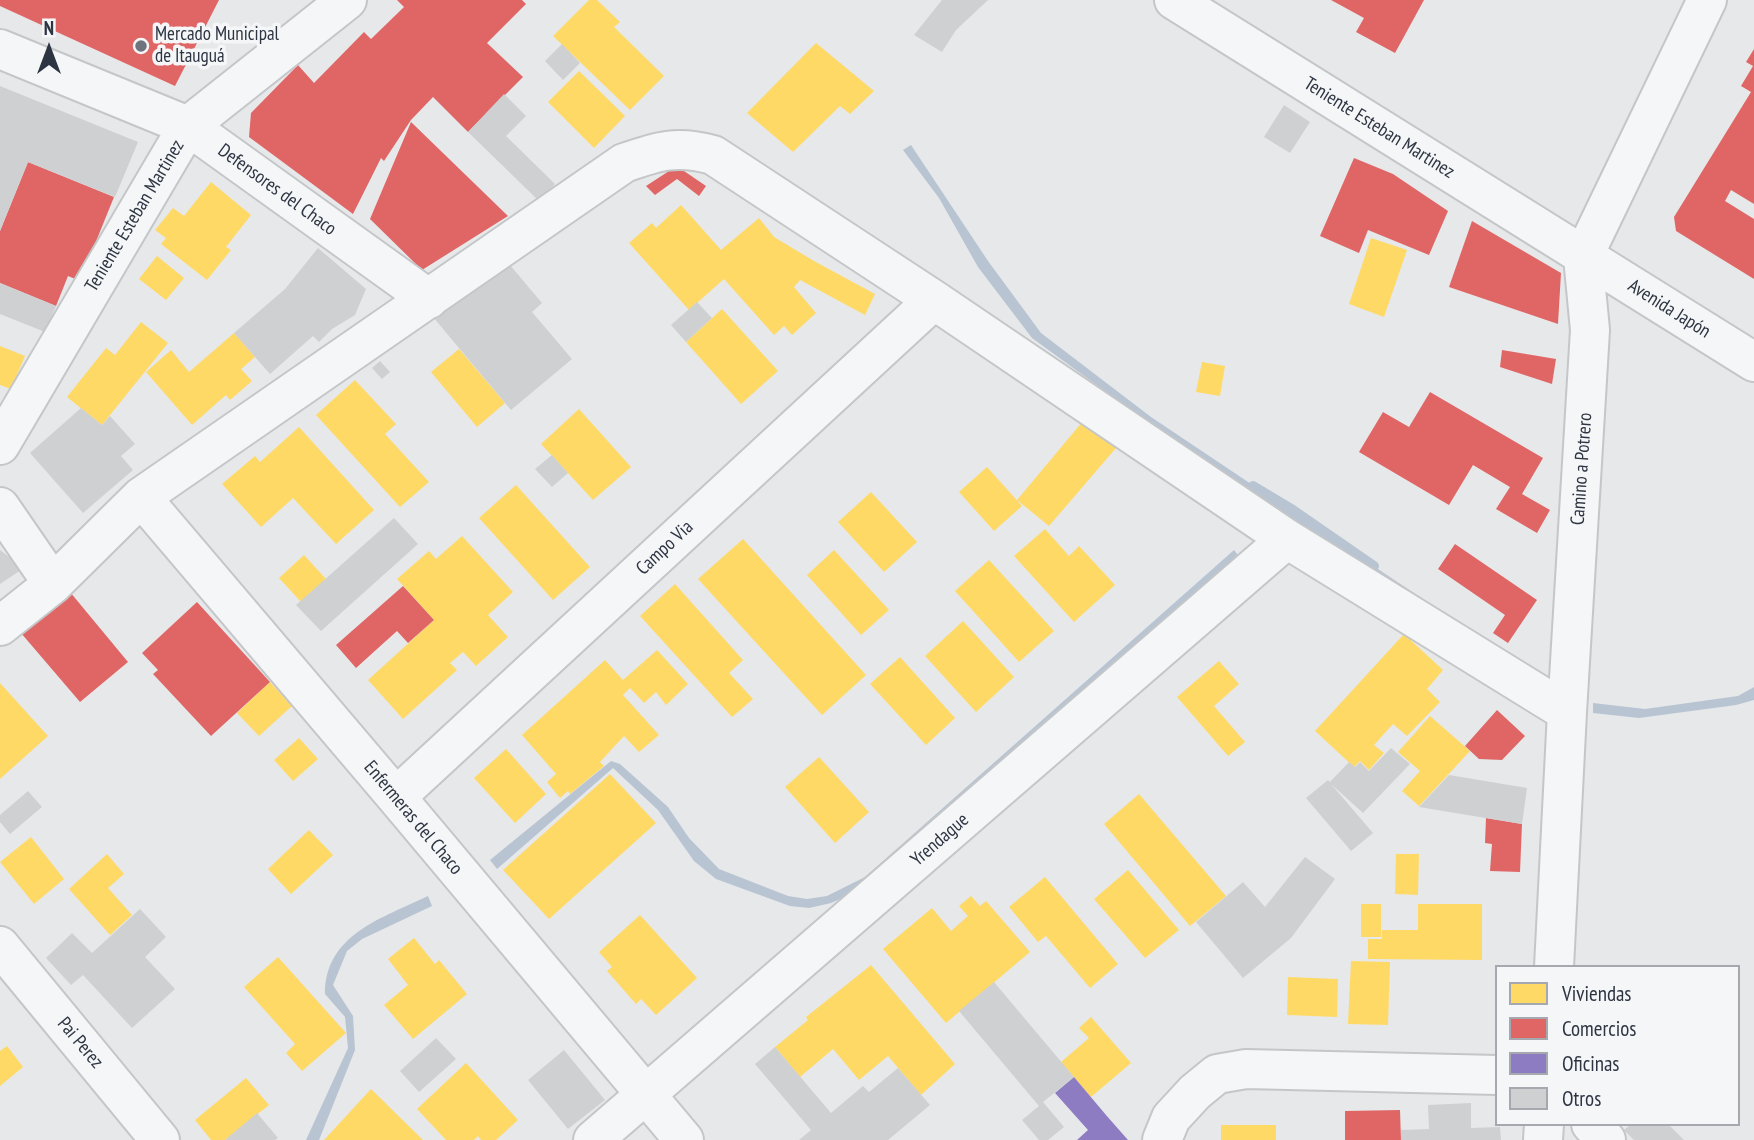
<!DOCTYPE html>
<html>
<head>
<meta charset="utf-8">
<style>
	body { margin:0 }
	#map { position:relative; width:1754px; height:1140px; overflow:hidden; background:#e6e8ea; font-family:"PT Sans Narrow",sans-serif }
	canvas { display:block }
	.legend { position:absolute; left:1495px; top:965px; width:245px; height:161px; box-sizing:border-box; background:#f5f6f8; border:2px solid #a5a9af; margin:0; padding:9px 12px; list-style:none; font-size:21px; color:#2e3542 }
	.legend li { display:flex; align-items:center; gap:14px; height:35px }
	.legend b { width:35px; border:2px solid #a5a9af }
	.north { position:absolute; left:14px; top:14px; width:70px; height:70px; -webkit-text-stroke:5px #f5f6f8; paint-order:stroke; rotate:0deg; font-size:19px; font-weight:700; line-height:28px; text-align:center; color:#2e3542 }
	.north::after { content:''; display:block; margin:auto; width:24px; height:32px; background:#2e3542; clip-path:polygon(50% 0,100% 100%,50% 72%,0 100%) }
</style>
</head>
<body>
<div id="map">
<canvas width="1754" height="1140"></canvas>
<ul class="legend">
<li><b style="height:19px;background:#ffd966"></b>Viviendas</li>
<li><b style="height:19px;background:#e06666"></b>Comercios</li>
<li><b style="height:19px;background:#8e7cc3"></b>Oficinas</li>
<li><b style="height:19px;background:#ced0d2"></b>Otros</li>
</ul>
<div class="north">N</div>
</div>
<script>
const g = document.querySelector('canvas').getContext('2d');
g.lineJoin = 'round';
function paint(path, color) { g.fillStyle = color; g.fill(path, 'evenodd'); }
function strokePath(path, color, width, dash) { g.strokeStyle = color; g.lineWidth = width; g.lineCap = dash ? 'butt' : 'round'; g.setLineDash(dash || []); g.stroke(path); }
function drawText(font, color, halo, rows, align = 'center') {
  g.font = font + ' "PT Sans Narrow",sans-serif'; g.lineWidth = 7; g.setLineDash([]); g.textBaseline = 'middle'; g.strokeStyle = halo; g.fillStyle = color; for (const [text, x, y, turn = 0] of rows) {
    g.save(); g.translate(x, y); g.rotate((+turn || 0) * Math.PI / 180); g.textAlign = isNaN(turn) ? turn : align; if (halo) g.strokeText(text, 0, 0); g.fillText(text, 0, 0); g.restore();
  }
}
const water = new Path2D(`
	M911 145 988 261 1041 333 1151 417 1496 648 1493 653 1146 421 1032 338 978 267 939 198 903 150Z
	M1234 550 1241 559 863 889 831 903 809 908 790 906 716 879 694 861 658 810 613 768 497 869 490 860 611 761 620 764 668 807 689 838 719 869 788 896 807 899 827 896 865 877Z
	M1754 687V700L1736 705 1639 718 1593 713V703L1645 709 1738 696Z
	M428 896 432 906 362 939 347 951 333 985 353 1016 355 1050 319 1140H306L348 1048 345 1017 325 994C325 934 383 918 428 896Z`);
const homes = new Path2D(`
	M589 0H597L620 22 614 27 664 76 630 110 553 36Z
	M816 43 874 91 850 114 840 106 793 152 747 113Z
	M579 71 625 116 594 148 548 102Z
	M211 182 251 215 226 247 231 250 207 280 161 244 166 238 155 230 173 208 184 216Z
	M681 205 721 250 759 218 774 237 814 261 875 294 865 315 800 280 794 287 816 313 792 335 784 326 774 335 724 279 689 310 629 243 652 223 656 228Z
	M1371 238 1407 250 1384 317 1349 304Z
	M157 256 184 278 166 300 139 279Z
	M722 309 778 371 741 404 686 342Z
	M141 322 168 343 102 425 67 397 106 348 115 355Z
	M234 333 255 357 241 369 252 381 230 400 226 395 192 425 146 372 171 350 189 372Z
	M0 346 25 356 11 389 0 385Z
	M459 349 505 403 477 427 431 372Z
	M1202 362 1225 366 1220 396 1196 392Z
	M355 380 396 424 385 434 429 482 400 507 316 415Z
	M579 409 631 467 593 500 541 444Z
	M1083 421 1116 448 1049 526 1017 500Z
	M299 427 374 510 336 544 293 498 261 527 222 484 255 456 260 462Z
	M987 467 1022 506 994 531 959 492Z
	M516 485 590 567 553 600 479 518Z
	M871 492 917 542 884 572 838 522Z
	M1045 529 1069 556 1079 546 1115 585 1074 622 1014 556Z
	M462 536 513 592 488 615 508 637 476 666 463 652 450 663 457 670 403 719 368 680 434 620 397 579 429 551 436 559Z
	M743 539 866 675 822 715 698 579Z
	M834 550 889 610 861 635 807 575Z
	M304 555 326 579 301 602 279 578Z
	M989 560 1054 631 1019 662 955 591Z
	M675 584 743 660 729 673 753 699 732 717 640 616Z
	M963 621 1014 677 976 712 925 656Z
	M1404 634 1443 670 1427 689 1440 702 1407 736 1393 724 1374 745 1384 753 1369 770 1360 761 1354 767 1315 731Z
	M657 650 688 684 666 705 656 692 644 703 630 688 623 695 659 735 639 752 624 736 600 762 604 766 570 794 568 791 560 798 547 782 556 774 522 735 605 660 623 680Z
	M900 657 955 718 926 745 870 684Z
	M1219 661 1239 684 1214 706 1245 742 1228 756 1177 697Z
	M270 682 292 706 259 736 237 713Z
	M0 683 48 736 0 779Z
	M1430 716 1470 751 1419 806 1402 791 1420 771 1398 752Z
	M299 738 318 759 293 781 274 760Z
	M506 749 546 794 515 823 474 778Z
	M819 757 869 812 835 843 785 787Z
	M610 774 656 823 549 919 503 870Z
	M1139 794 1226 896 1190 926 1104 824Z
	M309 830 333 855 291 894 268 869Z
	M31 837 64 879 34 904 0 862Z
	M107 854 124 874 108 888 132 915 110 935 69 889Z
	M1396 854H1419L1418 895 1395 894Z
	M1128 870 1179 930 1145 958 1094 899Z
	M1045 877 1118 964 1090 988 1046 936 1038 942 1009 907Z
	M971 896 980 906 986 901 1030 952 946 1023 883 949 932 908 951 931 968 916 959 906Z
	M1361 904H1381V937H1361Z
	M1418 904H1482V960L1368 959V939H1382V930H1418Z
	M640 915 697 978 656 1015 641 999 636 1004 607 971 612 967 599 952Z
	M414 938 435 964 439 960 467 994 413 1039 384 1005 408 985 388 959Z
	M278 957 346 1033 302 1071 286 1053 295 1044 244 987Z
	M1351 961 1390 962 1388 1025 1348 1024Z
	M871 965 955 1064 921 1095 888 1056 859 1080 833 1049 800 1077 775 1047 808 1020 806 1017Z
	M1288 977 1338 979 1337 1017 1287 1015Z
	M1091 1017 1131 1063 1091 1097 1061 1062 1089 1038 1079 1028Z
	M7 1046 23 1067 0 1086V1051Z
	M466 1063 518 1120 496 1140H481L478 1136 474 1140H446L417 1109Z
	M246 1078 269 1105 225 1140H211L195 1120Z
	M371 1089 423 1140H324Z
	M1221 1125H1276V1140H1221Z`);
const shops = new Path2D(`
	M0 0H219L175 86 0 6Z
	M397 0H522L526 4 487 43 523 77 468 132 433 97 411 120 384 161 381 158 353 214 249 137 251 113 298 65 314 83 364 32 371 39 404 7Z
	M1331 0H1424L1395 53 1356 32 1364 18Z
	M1754 49V204L1731 190 1725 201 1754 219V279L1676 231 1674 217 1751 92 1741 86 1753 66 1746 62Z
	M411 122 508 216 422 270 370 219Z
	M1354 158 1393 174 1448 211 1429 255 1368 230 1359 253 1320 236Z
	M28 162 114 197 80 281 68 276 56 306 0 283V231Z
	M669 171H684L706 186 699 196 677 179 655 195 646 186Z
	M1472 221 1561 273 1558 324 1449 287Z
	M1502 350 1556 359 1552 384 1500 367Z
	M1430 392 1543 458 1522 494 1550 510 1537 533 1496 509 1510 487 1473 465 1449 505 1359 452 1383 412 1409 427Z
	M1455 544 1537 600 1508 643 1493 633 1505 615 1438 569Z
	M403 586 434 620 408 643 397 631 356 668 336 645Z
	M70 592 128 662 80 702 21 633Z
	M197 602 270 682 211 736 153 674 158 670 142 653Z
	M1497 710 1525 736 1502 760 1479 759 1465 746Z
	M1486 818 1522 824 1520 872 1490 871 1492 844 1485 843Z
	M1400 1110 1401 1140H1345V1111Z`);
const offices = new Path2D(`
	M1074 1077 1106 1115 1128 1140H1077L1088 1130 1055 1093Z`);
const stream = new Path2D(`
	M1253 486 1293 510
	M1289 510H1293L1374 566`);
const building = new Path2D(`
	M942 0H988L956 30 942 52 914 35Z
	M562 44 580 63 563 80 545 61Z
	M0 86 138 142 115 197 28 162 0 231Z
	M504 94 526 116 506 136 555 184 539 201 468 132Z
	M1284 105 1310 122 1290 153 1264 137Z
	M318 248 366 289 355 315 332 329 319 342 313 336 270 374 234 333 285 289Z
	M504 258 542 303 532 312 572 359 511 410 433 317Z
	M0 283 56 306 45 332 0 314Z
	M697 302 712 318 686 342 671 325Z
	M380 361 390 372 382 379 372 368Z
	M81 408 102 425 110 416 135 444 121 456 133 470 83 513 30 453Z
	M552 455 568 473 552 487 535 469Z
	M394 518 418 544 321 631 296 605Z
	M0 550 24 568 0 584Z
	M1391 748 1410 764 1363 813 1331 784 1373 833 1351 851 1306 798 1328 780 1330 782 1349 762 1355 767 1360 762 1369 771Z
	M1449 775 1527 788 1522 824 1419 807Z
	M28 791 42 807 10 834 0 822V815Z
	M1305 857 1335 879 1291 938 1243 978 1196 922 1243 882 1265 907Z
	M140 909 166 937 145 957 175 989 132 1028 83 975 71 985 46 958 72 933 92 953Z
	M994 982 1074 1077 1043 1102 1064 1127 1048 1140H1039L1022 1120 1039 1106 959 1011Z
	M436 1038 456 1059 419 1092 400 1071Z
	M775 1047 831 1113 863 1086 869 1092 898 1068 930 1105 888 1140H799L811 1130 755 1064Z
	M564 1050 605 1100 568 1129 528 1080Z
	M1471 1103V1128L1500 1127 1501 1140H1401V1130L1429 1129 1428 1105Z
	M257 1113 278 1138 275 1140H225Z
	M1631 1124H1668L1684 1140H1634L1624 1130Z`);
const minor = new Path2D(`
	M1174 0 1754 362
	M0 49 188 126 429 299
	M0 445 188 126 347 0
	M141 497 396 797 684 1140
	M0 507 53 584
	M0 626 53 584 141 497 624 163C658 151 677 145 713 155L934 300 1287 539 1567 712
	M396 797 934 300
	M0 946 160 1140
	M1554 967 1567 712 1590 330 1583 257 1707 0
	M1591 1124 1606 1140
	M593 1140 1287 539
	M1162 1140 1171 1118 1195 1092 1217 1074 1246 1069 1497 1075
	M1543 1140 1544 1124`);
const markers = [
	[141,46,7,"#6e747d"]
];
const poiNames = [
	["Mercado Municipal",155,35],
	["de Itauguá",155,57]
];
const streetNames = [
	["Teniente Esteban Martinez",1379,128,32],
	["Defensores del Chaco",277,190,36],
	["Teniente Esteban Martinez",135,216,-59],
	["Avenida Japón",1669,309,32],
	["Camino a Potrero",1582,469,-86],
	["Campo Via",665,548,-43],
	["Enfermeras del Chaco",413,818,50],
	["Yrendague",940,840,-41],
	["Pai Perez",80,1043,50]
];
paint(water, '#b8c4d2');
paint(homes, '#ffd966');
paint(shops, '#e06666');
paint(offices, '#8e7cc3');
strokePath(stream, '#b8c4d2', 10);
paint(building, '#ced0d2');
strokePath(minor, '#c4c6c8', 42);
strokePath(minor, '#f5f6f7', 38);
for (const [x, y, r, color] of markers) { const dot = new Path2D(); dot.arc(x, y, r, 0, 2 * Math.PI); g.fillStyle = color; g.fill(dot); strokePath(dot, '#f5f6f8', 2.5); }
drawText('19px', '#2e3542', '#f5f6f8', poiNames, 'left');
drawText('19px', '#2e3542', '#f5f6f8', streetNames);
</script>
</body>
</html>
